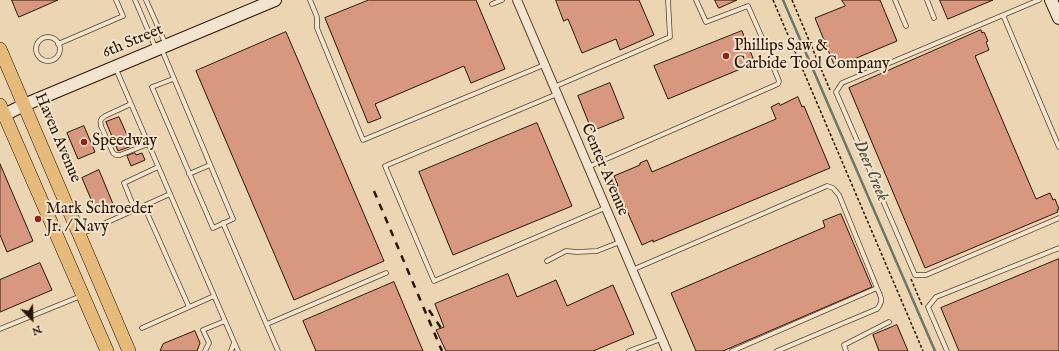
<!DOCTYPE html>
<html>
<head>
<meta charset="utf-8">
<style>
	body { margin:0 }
	#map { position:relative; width:1059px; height:351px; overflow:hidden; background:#ebd5b3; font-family:"IM FELL English",serif }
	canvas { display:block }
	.north { position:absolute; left:12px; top:299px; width:40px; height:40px; -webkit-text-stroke:3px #f2e4ce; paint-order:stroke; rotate:157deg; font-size:11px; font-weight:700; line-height:16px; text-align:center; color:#2b1500 }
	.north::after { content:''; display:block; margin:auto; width:14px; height:18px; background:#2b1500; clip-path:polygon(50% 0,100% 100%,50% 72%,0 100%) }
</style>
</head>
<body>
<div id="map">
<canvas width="1059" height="351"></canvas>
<div class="north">N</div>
</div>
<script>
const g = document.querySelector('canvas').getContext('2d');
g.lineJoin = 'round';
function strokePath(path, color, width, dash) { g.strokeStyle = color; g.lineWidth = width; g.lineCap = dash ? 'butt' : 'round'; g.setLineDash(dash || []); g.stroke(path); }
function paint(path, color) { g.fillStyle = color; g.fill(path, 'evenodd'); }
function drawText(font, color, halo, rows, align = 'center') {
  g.font = font + ' "IM FELL English",serif'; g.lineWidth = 4; g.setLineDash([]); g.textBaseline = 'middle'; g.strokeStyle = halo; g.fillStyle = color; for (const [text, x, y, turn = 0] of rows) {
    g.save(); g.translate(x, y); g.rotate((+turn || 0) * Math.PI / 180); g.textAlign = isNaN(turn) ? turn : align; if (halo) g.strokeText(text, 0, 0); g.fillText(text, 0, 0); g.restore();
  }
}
const stream = new Path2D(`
	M783 0 935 351`);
const building = new Path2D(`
	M12 0H58L19 17Z
	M369 0H476L505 69 471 83 464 66 375 104 381 118 368 123 325 18Z
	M556 0H639L654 35 620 50 616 39 582 53 568 19 564 21Z
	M715 0H737L719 8Z
	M842 0H880L897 41 835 67 815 18 845 6Z
	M940 0H993L948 19Z
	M981 30 982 33 984 32 988 41 986 42 989 50 975 56 1036 199 1050 193 1053 200 1055 199 1059 209 1057 210 1058 212 925 268 849 88Z
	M742 31 755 63 668 99 654 66Z
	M286 32 384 261 294 300 196 71Z
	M610 83 624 118 592 131 578 96Z
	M798 97 802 107 804 106 830 168 653 242V240L642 245 616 186H618L614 176 640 165V163L647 160 652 172 776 119 771 107 779 103 780 105Z
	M119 117 132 146 118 151 106 122Z
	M537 123 572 206 453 255 419 172Z
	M84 126 95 152 78 159 67 133Z
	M135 153 136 155 142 153 145 160 131 166 127 156Z
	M0 164 33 241 7 252 0 235Z
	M99 170 113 204 96 211 82 178Z
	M841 214 872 287 723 351H696L671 293 825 227 823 221Z
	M1059 259V351H959L941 308Z
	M40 263 52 290 0 312V280Z
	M508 274 517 297 556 280 567 306 613 285 634 334 593 351H446L436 330 444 327 435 304Z
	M394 282 423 351H316L303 321Z
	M897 325 908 351H879L873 335Z
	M195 331 200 343 197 351H160L163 344Z`);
const path = new Path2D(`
	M773 0 923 351
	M792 0 830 90
	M911 279 922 305`);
const lane = new Path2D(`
	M135 0 156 49
	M146 0 166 45
	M310 0 317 17V28L363 140 544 65
	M696 0 706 22 748 6 767 49
	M895 0 906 26
	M927 0 934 18
	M1039 0 842 83 836 92 915 275H926L1059 218
	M492 4 502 0
	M1003 15 1059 147
	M36 49a12 12 0 1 1 24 0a12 12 0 1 1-24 0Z
	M58 44 123 16 116 0
	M162 50 233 219 213 228 152 87 173 79
	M116 69 238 351
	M554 87 670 37 668 0
	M557 94 385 166 434 281 605 208
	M131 104 105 116C100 119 100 121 101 126L113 153 116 155H120L148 144
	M588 167 778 84 779 81 772 64
	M189 174 210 165
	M144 206 189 307
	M135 210 124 183 158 167
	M223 223 278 351
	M81 234 170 194
	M547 261 566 251 577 252 597 251 620 242
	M632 270 827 186 833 188 839 195 877 288
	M267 324 386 273
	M142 328 214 296
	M0 329 81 296
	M205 351 209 343 203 330 225 321
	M231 351 234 343
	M629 351 661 339
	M732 351 877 288C881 297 884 301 877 309L777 351
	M846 351 844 345 889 322
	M947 351 928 307 936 297 1059 248`);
const street = new Path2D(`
	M517 0 667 351`);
const secondary = new Path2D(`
	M1051 0 1059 18
	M0 115H4L24 105 275 0`);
const primary = new Path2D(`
	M0 49 129 351
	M0 105 107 351`);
const rail = new Path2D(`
	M374 191 442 351
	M429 310 441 328`);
const markers = [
	[726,56,4,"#8f2418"],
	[84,142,4,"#8f2418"],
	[38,219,4,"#8f2418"]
];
const streetNames = [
	["6th Street",133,42,-23],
	["Haven Avenue",57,138,67],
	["Center Avenue",604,170,67]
];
const poiNames = [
	["Phillips Saw &",734,47],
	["Carbide Tool Company",734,65],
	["Speedway",92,142],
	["Mark Schroeder",46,210],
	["Jr. / Navy",46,228]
];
const waterNames = [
	["Deer Creek",870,171,67]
];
strokePath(stream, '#6c7769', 2.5);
paint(building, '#d89880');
strokePath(building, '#2b1500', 1);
strokePath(lane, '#5b452d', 5.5);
strokePath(street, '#5b452d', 10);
strokePath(secondary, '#2b1500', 14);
strokePath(primary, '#2b1500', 14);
strokePath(path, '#2b1500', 1.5, [3, 2]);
strokePath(lane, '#f2e4ce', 4);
strokePath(street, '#f2e4ce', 8);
strokePath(secondary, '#f2e4ce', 12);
strokePath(primary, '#e6ba7a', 13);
strokePath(rail, '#2b1500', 2.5, [7, 7]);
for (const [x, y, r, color] of markers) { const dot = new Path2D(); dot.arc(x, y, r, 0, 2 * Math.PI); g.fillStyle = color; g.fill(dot); strokePath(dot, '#f2e4ce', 1.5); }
drawText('16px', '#2b1500', '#f2e4ce', streetNames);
drawText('16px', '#2b1500', '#f2e4ce', poiNames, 'left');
drawText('italic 17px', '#514e3d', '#f2e4ce', waterNames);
</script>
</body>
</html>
